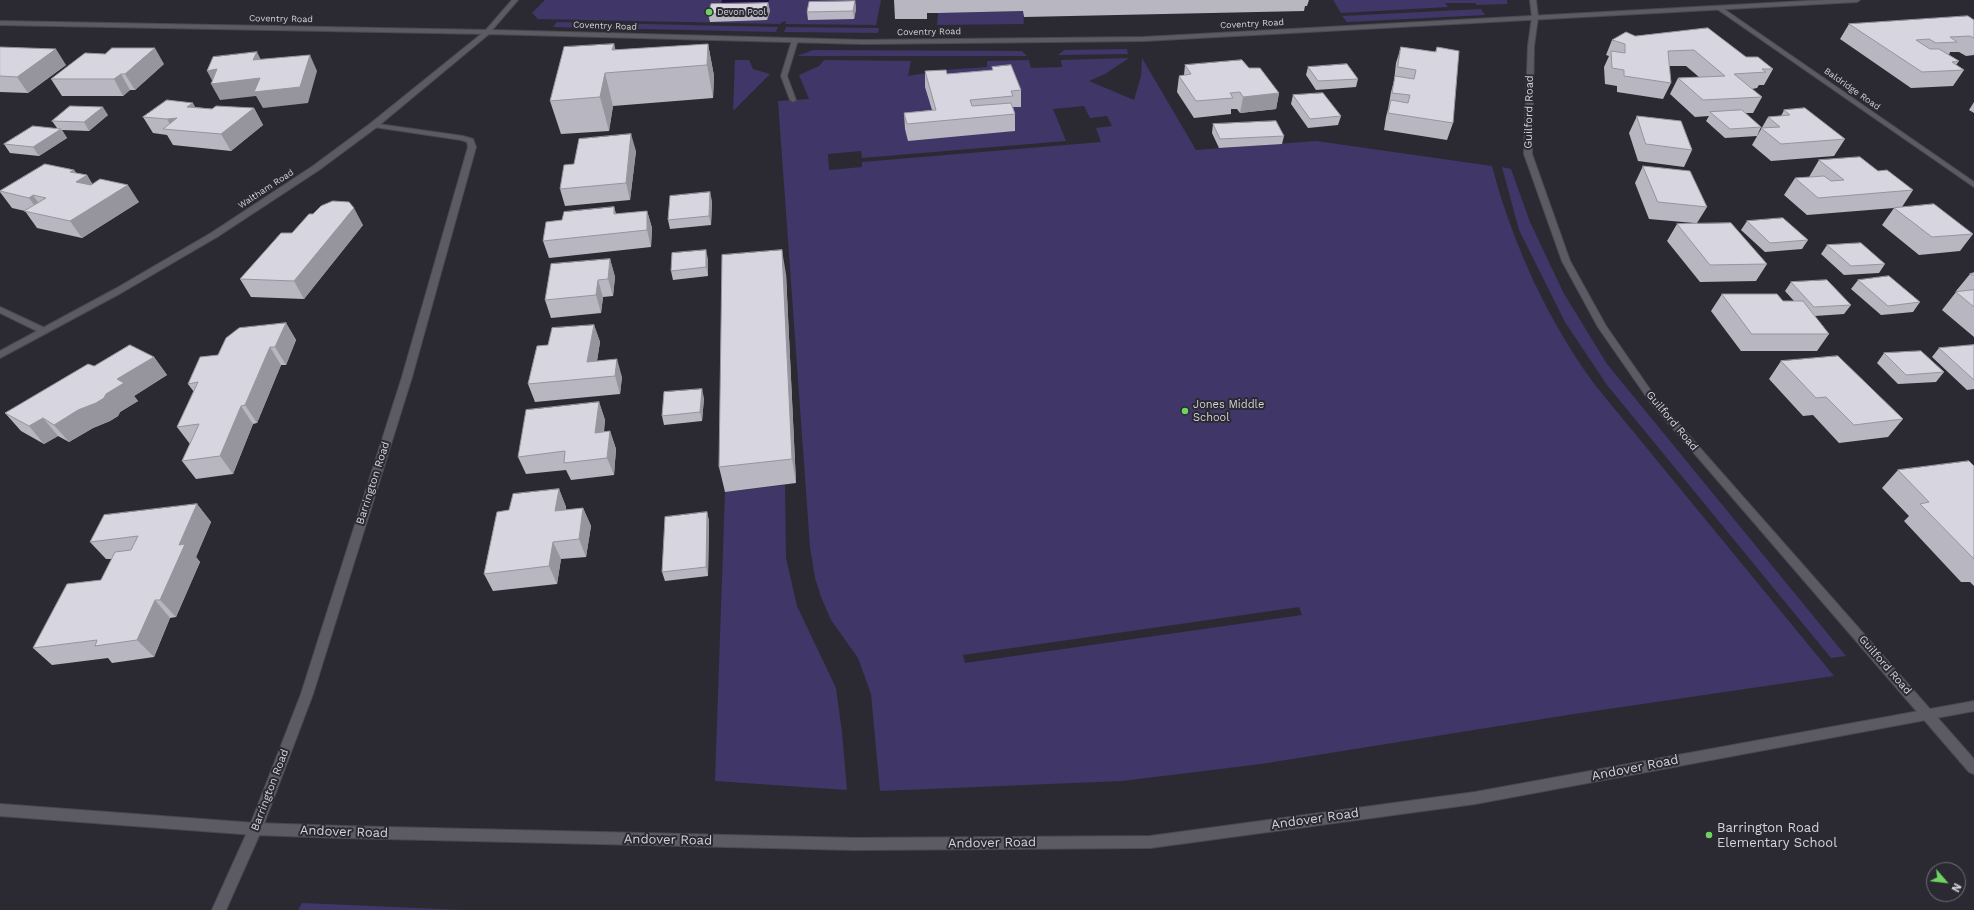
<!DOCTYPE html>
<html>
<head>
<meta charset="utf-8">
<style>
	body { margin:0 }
	#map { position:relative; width:1974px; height:910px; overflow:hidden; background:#2b2a32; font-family:"Work Sans",sans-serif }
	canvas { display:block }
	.north { position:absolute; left:1926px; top:862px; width:40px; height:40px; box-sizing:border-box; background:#2b2a32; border:1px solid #6e6e74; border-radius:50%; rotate:118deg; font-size:11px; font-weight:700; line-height:16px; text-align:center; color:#d3d3d8 }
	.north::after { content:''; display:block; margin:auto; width:14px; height:18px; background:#6fd360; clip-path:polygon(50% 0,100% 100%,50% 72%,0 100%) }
</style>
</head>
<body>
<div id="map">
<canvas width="1974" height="910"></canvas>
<div class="north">N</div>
</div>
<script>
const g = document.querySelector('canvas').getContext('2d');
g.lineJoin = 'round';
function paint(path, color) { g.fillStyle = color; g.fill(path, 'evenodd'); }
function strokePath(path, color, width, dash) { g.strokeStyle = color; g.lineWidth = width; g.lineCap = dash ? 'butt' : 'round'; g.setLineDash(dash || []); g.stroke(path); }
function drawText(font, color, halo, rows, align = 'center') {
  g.font = font + ' "Work Sans",sans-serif'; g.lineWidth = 4; g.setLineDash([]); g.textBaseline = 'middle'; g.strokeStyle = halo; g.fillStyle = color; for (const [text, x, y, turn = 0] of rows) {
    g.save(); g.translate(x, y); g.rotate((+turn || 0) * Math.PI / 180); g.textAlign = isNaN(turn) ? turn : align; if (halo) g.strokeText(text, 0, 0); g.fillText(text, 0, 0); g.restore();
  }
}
const green = new Path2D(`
	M545 0H881L876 25 785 24 786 21 782 22 780 24 538 19 532 13Z
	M1333 0H1507V4L1477 5 1475 3H1445L1448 7 1341 13Z
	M1481 9 1485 15 1347 22 1342 16Z
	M1023 11 1024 24 937 25 938 13Z
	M557 22 778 27 776 32 553 27Z
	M786 27 879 28 878 33 784 32Z
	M1127 49 1128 54 1058 55 1064 50Z
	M813 50 1022 51 1027 56H797Z
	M1129 58 1105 74 1089 81 1134 100 1141 76 1142 58 1196 150 1316 141 1492 166C1513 245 1547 319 1595 385L1834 676 1574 714 1261 764 1122 781 880 791 871 694 858 658 831 620 821 597 815 578 810 547 778 101 809 99 799 75 819 66 824 60 911 61 908 76 944 70 987 67V61L1029 60 1031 68 1062 67 1061 60ZM1010 82 1014 131 908 140 937 126ZM1084 106 1090 118 1107 116 1112 126 1096 128 1101 142 862 162V167L829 170 828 154 861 151 862 158 1066 141 1053 109ZM1299 607 1302 615 965 663 963 655Z
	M735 60H749L753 69 770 74 733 111Z
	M1502 167 1511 169 1530 222 1563 292 1607 364 1846 656 1831 658 1607 385 1565 322 1519 230Z
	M785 485 786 558 797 606 836 688 842 732 847 790 715 781 725 492Z
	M302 903 463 910H298Z`);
const water = new Path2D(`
	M722 0H769L768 4 721 5Z`);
const lane = new Path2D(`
	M795 38 798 40 787 76 796 100 793 102 790 100 781 76 792 40Z`);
const street = new Path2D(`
	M1530 0H1536L1538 17 1534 46 1532 154 1570 261 1606 326 1656 398 1974 759V774L1969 772 1650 402 1598 327 1562 261 1524 154 1528 46 1532 17Z
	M1717 7H1721L1974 182V187L1717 9Z
	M0 21 487 30 490 32 487 34 0 25Z
	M371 123 463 136 473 139 476 147 412 377 313 694 262 829 226 910H212L249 828 301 694 402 377 468 147 467 142 461 140 374 127 370 125Z
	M0 307 47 329 48 331 44 334 41 333 0 313Z`);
const secondary = new Path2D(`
	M512 0H518L492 30 863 40 1144 37 1824 0H1860L1857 2 1144 41 863 44 489 34 377 127 319 170 217 237 121 293 0 358V351L115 289 211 233 313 166 371 123 485 31Z
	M1974 701V711L1475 804 1150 848 855 850 343 838 255 835 0 816V804L255 823 343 826 855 838 1150 836 1475 792Z`);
const wall = new Path2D(`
	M894 0H1309L1307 6H1305L1304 11 1024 17 1023 11 938 13H927V19H895Z
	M855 1 856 9 854 19 808 20 807 12Z
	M768 3 770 11 767 20 710 22 708 14Z
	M1974 20V55L1966 56 1959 52H1950L1949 55 1959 61 1956 65 1964 70 1953 86 1911 88 1840 39 1849 24Z
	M1635 36 1746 57 1773 69 1764 85H1759L1757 88 1752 89 1762 97 1753 113H1745L1761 127 1757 136 1725 138 1706 121 1709 116 1695 117 1670 94 1678 78 1699 77 1686 66H1669L1671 83 1663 99 1617 92V86L1605 84 1604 67 1609 56 1606 55 1612 40Z
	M614 44 615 50 708 44 714 76 713 98 613 106 609 131 561 134 550 101Z
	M0 47 66 65 28 93 0 92Z
	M1401 47 1435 52 1437 47 1453 123 1447 140 1384 130 1386 117 1388 109 1391 92 1394 81 1396 63Z
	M164 64 135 90H130L123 96H62L51 79Z
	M1185 65 1249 68 1279 93 1276 109 1240 113 1237 109H1231V114L1194 118 1177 92 1179 76 1184 75Z
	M992 67 1021 90V107H1013L1015 114V131L908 141 905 129 904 113 932 110 925 87V71L947 74 992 70Z
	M1308 67 1358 79 1356 87 1316 90 1306 75Z
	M1293 95 1341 116 1338 125 1308 128 1291 104Z
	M1974 102V113L1969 110Z
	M195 107 212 109 254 108 263 125 231 151 173 145 167 135 153 133 143 117Z
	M1784 110 1845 139 1834 156 1771 161 1752 145 1768 117 1781 116Z
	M108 115 89 131 62 130 67 138 39 156 10 153 4 144 57 128 52 121Z
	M1637 116 1692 150 1684 167 1638 161 1629 133Z
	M1213 124 1284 136 1282 144 1219 148 1212 133Z
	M636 151 630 200 565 206 560 189 574 164Z
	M1819 160 1878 171 1913 190 1902 207 1973 234 1960 251 1919 255 1882 225 1894 208 1807 215 1784 195 1795 178 1809 177Z
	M1643 166 1707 207 1697 223 1767 264 1756 281 1700 282 1667 241 1677 224 1694 223 1649 219 1635 183Z
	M74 170 77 174 87 175 92 184 139 202 82 238 37 228 25 211 12 208 0 192V191Z
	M712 201 711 225 670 229 668 220Z
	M614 207 616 214 647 211 652 228 651 247 549 258 543 241 562 220Z
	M313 214 363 225 304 299 251 297 240 279Z
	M1747 221 1808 240 1802 249 1765 252 1741 230Z
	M1827 245 1885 264 1879 273 1844 275 1821 254Z
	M610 259 615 277 613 296 603 297 601 313 551 318 545 300Z
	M708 259V276L673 280 671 271Z
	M1974 273V337L1942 310 1956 292H1958L1956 291 1970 274Z
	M786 274 796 483 725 492 719 467Z
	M1858 280 1920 302 1913 312 1881 315 1851 289Z
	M1791 282 1851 305 1844 314 1815 316 1829 334 1817 351H1741L1711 311 1722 294 1783 301H1794L1785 291Z
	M286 323 296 340 286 365H281L257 423 253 424 233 474 196 479 182 461 190 444 177 427 194 392 188 384Z
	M594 325 600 342 597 361 622 377 620 394 535 402 528 384 548 345Z
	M1974 345V389L1967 390 1932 357 1939 348Z
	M1884 353 1944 372 1936 382 1898 384 1877 363Z
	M154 357 167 375 134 396 138 401 120 412 118 416 110 421 93 428 69 442 58 436 44 444 21 431 5 413 94 366Z
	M1781 361 1903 419 1888 437 1839 443 1813 415 1803 416 1769 379Z
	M704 398 702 421 664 425 662 416Z
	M599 402 605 420 604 432 610 431 616 449 614 475 571 480 566 470 526 474 518 457Z
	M1974 466V586L1970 582H1961L1904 521 1909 516 1882 488 1898 470Z
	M559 489 566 507V510L583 508 591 526 586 557 561 559 557 584 493 591 484 574 509 510Z
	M197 504 211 522 196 557 200 562 176 617 170 618 154 657 112 663 108 658 52 665 33 648 101 580 112 559H106L90 542Z
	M707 512 709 521 708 576 665 581 662 572Z`);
const shadedWall = new Path2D(`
	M855 1 856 9 854 19 853 11Z
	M768 3 770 11 767 20 766 12Z
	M614 44 621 72 612 50Z
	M708 44 714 76 713 98 707 65Z
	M155 48 164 64 135 90 125 74Z
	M56 49 66 65 28 93 17 77Z
	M257 52 265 68 253 60Z
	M310 55 317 71 308 103 263 108 256 96 220 100 211 84H214L207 71Z
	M605 73 613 106 609 131 600 97Z
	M121 74 130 90 123 96 114 79Z
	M1279 93 1276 109 1240 113 1243 97Z
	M193 103 202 119 187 107Z
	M103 107 108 115 89 131 84 122Z
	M254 108 263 125 231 151 221 134Z
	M177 118 173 130 167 119Z
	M61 129 67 138 39 156 33 147Z
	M631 134 636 151 630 200 626 183Z
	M74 170 81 179 87 175 98 193 88 199 70 172Z
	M128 185 139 202 82 238 70 221Z
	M710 192 712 201 711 225 709 216Z
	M33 195 45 212 41 215 29 198Z
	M614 207 619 225 614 214Z
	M354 208 363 225 304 299 294 281Z
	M647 211 652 228 651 247 647 230Z
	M706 250 708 259V276L706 267Z
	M782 250 786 274 796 483 792 459Z
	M610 259 615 277 613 296 608 279Z
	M598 280 603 297 601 313 596 295Z
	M286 323 296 340 286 365 275 347Z
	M594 325 600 342 594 378 587 362Z
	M270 347 281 365 257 423 245 405Z
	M154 357 167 375 134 396 138 401 120 412 118 416 110 421 93 428 69 442 54 425 78 410 106 394 117 379Z
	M617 359 622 377 620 394 615 376Z
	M702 389 704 398 702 421 700 412Z
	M599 402 605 420 601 451 595 433Z
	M241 406 253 424 233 474 220 456Z
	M43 418 58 436 44 444 29 426Z
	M610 431 616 449 614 475 607 458Z
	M559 489 566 507 563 529 555 511Z
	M197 504 211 522 196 557 200 562 176 617 160 600 179 545Z
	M583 508 591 526 586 557 579 539Z
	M707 512 709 521 708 576 706 567Z
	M553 542 561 559 557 584 549 566Z
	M155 600 170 618 154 657 137 640Z`);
const building = new Path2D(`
	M855 1 853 11 807 12 809 2Z
	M768 3 766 12 708 14 711 4Z
	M1968 16 1974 20V38L1970 36 1950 37 1957 42 1936 43 1929 39 1916 40 1930 49H1939L1959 61 1952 62 1964 70 1922 72 1849 24Z
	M1708 28 1746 57H1758L1773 69H1762L1766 72 1734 74 1762 97 1703 100 1678 78 1725 76 1694 50 1668 51 1671 83 1624 76V70L1612 68 1611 51 1625 53V44L1612 40 1626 32 1635 36Z
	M614 44 612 50 708 44 707 65 605 73 600 97 550 101 564 47Z
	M0 47 56 49 17 77 0 76Z
	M1401 47 1436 52 1437 47 1459 51 1453 123 1388 113 1391 100 1408 103 1410 95 1392 93 1395 76 1414 79 1416 70 1398 67Z
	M112 48H155L125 74H121L114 79H51L85 53 105 54Z
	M257 52 253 60 310 55 300 87 254 92 260 78 211 84 217 69 207 71 213 57Z
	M1242 60 1249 68H1260L1279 93 1243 97 1240 92 1230 93 1233 98 1196 101 1179 76 1191 74 1185 65Z
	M1347 64 1358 79 1318 81 1308 67Z
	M1011 65 1021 90 1011 91 1013 96 970 100 972 106 1011 103 1015 114 907 124 904 113 936 110 925 71 946 70 947 74 993 70 992 67Z
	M1323 93 1341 116 1310 119 1293 95Z
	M167 100 193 103 187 107 212 109 216 106 254 108 221 134 163 129 177 118 167 119 143 117Z
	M70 106 103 107 84 122 52 121Z
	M1805 108 1845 139 1781 144 1761 128 1780 127 1768 117 1790 115 1784 110Z
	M1742 110 1761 127 1730 129 1710 112Z
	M1637 116 1681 121 1692 150 1646 144Z
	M1276 121 1284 136 1220 139 1213 124Z
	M33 126 61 129 33 147 4 144Z
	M631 134 626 183 560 189 564 165 574 164 579 139Z
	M1860 157 1878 171 1887 170 1913 190 1818 198 1795 178 1824 176 1831 181 1844 180 1819 160Z
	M45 164 74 170 70 172 87 175 76 182 91 185 100 179 128 185 70 221 24 211 46 198 33 195 29 198 0 191Z
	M1643 166 1690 171 1707 207 1658 202Z
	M710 192 709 216 668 220 670 196Z
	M333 201 349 202 354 208 294 281 240 279 281 233H292L309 214H313L321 206Z
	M1934 204 1973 234 1932 237 1894 208Z
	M614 207V214L647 211V230L543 241 546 222 562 220 564 212Z
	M1783 218 1808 240 1770 243 1747 221Z
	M1731 223 1767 264 1710 265 1677 224Z
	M1861 243 1885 264 1851 266 1827 245Z
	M706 250V267L671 271 672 253Z
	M782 250 792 459 719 467 722 255Z
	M610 259 608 279 598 280 596 295 545 300 551 264Z
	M1974 273V276L1970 274Z
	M1889 276 1920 302 1888 306 1858 280Z
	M1827 280 1851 305 1814 307 1791 282Z
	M1974 290V307L1956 292Z
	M1722 294H1777L1783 301H1803L1829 334H1752Z
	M286 323 275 347H270L245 405 241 406 220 456 182 461 199 424 177 427 198 382 188 384 200 357 218 355 226 338 239 328Z
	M594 325 587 362 617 359 615 376 528 384 537 346 548 345 552 328Z
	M130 345 154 357 117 379 124 383 106 394 104 398 96 403 78 410 54 425 43 418 29 426 5 413 88 364 94 366Z
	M1974 345V380L1939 348Z
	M1921 351 1944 372 1906 375 1884 353Z
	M1838 356 1903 419 1854 425 1826 397 1816 398 1781 361Z
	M702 389 700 412 662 416 664 392Z
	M599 402 595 433 610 431 607 458 564 463 565 451 518 457 526 410Z
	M1969 461 1974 466V559L1920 504 1929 502 1898 470Z
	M559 489 555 511 583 508 579 539 553 542 549 566 484 574 497 512 509 510 513 494Z
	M197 504 179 545 185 544 160 600H155L137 640 95 646 97 640 33 648 67 584 101 580 115 552 131 550 138 536 90 542 104 515Z
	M707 512 706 567 662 572 665 517Z`);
const markers = [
	[709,12,4,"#6fd360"],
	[1185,411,4,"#6fd360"],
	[1709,835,4,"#6fd360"]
];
const farPoinames = [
	["Devon Pool",717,12]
];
const farStreetnames = [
	["Coventry Road",281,19,1],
	["Coventry Road",1252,24,-3],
	["Coventry Road",605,26,2],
	["Coventry Road",929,32,-1],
	["Baldridge Road",1852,89,35],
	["Waltham Road",266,189,-33]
];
const streetNames = [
	["Guilford Road",1529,112,-89],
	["Guilford Road",1672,421,50],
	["Barrington Road",373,483,-72],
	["Guilford Road",1885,665,49],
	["Barrington Road",270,790,-69]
];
const poiNames = [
	["Jones Middle",1193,405],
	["School",1193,418]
];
const nearStreetnames = [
	["Andover Road",1635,768,-11],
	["Andover Road",1315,819,-8],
	["Andover Road",344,832,2],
	["Andover Road",668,840,1],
	["Andover Road",992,843,-1]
];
const nearPoinames = [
	["Barrington Road",1717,828],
	["Elementary School",1717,843]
];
paint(green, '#403668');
paint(water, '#1e1041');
strokePath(lane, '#49484f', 2);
strokePath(street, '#49484f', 2);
strokePath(secondary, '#49484f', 2);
paint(lane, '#5c5b64');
paint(street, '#5c5b64');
paint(secondary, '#5c5b64');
paint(wall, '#b8b7c1');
paint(shadedWall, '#96959d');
paint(building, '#d6d5e0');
strokePath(building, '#96959d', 1);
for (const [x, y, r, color] of markers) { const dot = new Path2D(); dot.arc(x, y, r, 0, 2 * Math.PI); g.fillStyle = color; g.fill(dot); strokePath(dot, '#2b2a32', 1.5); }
drawText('9px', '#d3d3d8', '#2b2a32', farPoinames, 'left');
drawText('9px', '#d3d3d8', '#2b2a32', farStreetnames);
drawText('11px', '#d3d3d8', '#2b2a32', streetNames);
drawText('11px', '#d3d3d8', '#2b2a32', poiNames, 'left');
drawText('13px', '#d3d3d8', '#2b2a32', nearStreetnames);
drawText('13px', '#d3d3d8', '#2b2a32', nearPoinames, 'left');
</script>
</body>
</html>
